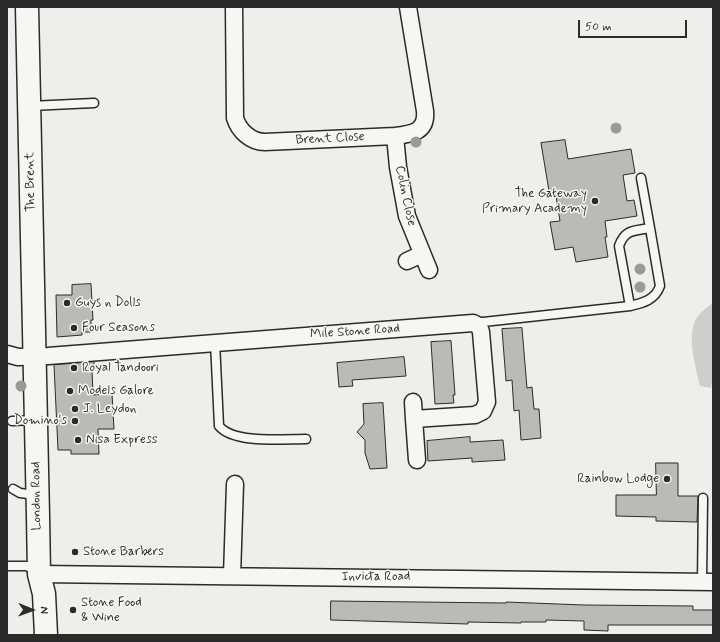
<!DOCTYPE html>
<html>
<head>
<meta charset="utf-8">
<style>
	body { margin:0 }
	#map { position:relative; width:720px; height:642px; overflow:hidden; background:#eeeeea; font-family:Mynerve,sans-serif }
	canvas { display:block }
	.frame { position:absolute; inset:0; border:8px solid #2b2b2b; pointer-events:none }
	.north { position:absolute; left:12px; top:590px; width:40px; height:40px; -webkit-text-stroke:3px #f6f6f2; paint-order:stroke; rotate:91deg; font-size:11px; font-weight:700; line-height:16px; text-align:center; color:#2b2b2b }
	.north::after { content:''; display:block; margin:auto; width:14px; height:18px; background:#2b2b2b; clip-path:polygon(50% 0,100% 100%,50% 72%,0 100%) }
	.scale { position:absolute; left:578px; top:20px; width:109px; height:18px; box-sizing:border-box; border:2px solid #2b2b2b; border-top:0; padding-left:5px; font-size:12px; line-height:14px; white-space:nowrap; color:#2b2b2b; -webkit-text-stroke:3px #f6f6f2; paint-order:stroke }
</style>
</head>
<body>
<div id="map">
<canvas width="720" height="642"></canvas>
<div class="frame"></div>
<div class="north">N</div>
<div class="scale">50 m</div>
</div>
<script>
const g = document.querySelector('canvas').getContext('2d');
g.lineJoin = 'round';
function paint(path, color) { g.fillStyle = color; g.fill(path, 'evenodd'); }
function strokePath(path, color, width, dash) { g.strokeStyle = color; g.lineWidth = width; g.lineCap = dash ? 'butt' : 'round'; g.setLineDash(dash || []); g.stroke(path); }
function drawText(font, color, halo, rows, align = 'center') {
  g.font = font + ' Mynerve,sans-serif'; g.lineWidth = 3; g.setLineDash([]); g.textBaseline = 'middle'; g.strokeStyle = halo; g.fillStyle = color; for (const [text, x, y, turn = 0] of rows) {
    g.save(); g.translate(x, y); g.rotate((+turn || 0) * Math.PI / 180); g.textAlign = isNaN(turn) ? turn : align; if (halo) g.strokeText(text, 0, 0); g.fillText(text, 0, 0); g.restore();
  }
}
const green = new Path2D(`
	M713 303V375L711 388 700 386C696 368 688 342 694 324 696 315 706 308 713 303Z`);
const building = new Path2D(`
	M565 140 568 159 631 149 635 173 623 175 627 201 634 200 637 216 605 221 607 237H605L608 257 576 262 573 247 555 250 550 222 560 221 555 190 549 191 541 143Z
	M91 284 93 320H91V332H82V335L57 337 56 295H72V285Z
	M522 328 527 388 532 387 534 409H539L541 438 521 440 519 410 514 411 512 380 506 381 502 329Z
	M451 341 455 395H453L454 403 435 404 431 342Z
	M404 357 406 376 352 380 353 386 339 387 337 363Z
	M94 362V369L92 370 93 395 112 393 114 429H98L99 454H71V450H58L54 365Z
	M383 403 387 468 370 469 365 453V440L357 432 364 424 363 404Z
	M470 437V442L503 440 505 460 472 462V458L428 461 427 441Z
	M656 463H678V496H698L697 522 656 521V517L616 516V495H656Z
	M331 601 506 603V602L584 605 693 606V610H713V625H608V631L584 630V621L546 620V622H521V623L468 622V624L331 620Z`);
const service = new Path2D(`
	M30 106 94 103
	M641 178 650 228
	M474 323 630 306 619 246C625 229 634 231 650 228L660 286C655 300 643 303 630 306
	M215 342 219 426C234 444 283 439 306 439
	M12 421 35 420
	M13 489 20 493 36 495
	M7 566H27L37 572
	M702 582 703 498`);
const minor = new Path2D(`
	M234 7 235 118C239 131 251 142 265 142L395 136C412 134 427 132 425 111L408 7
	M395 136 398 167 407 216 429 270
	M407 261 422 254
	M7 354 18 357 48 356 473 323 479 326 481 332 487 402 483 411 475 415 414 419 417 460
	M413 402 414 419
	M39 574 713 582
	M232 576 235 484`);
const primary = new Path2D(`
	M27 7 38 516 39 574 44 594 46 635`);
const trees = [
	[616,128],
	[416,142],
	[640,269],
	[640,287],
	[21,386]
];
const markers = [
	[595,201,4,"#2b2b2b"],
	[67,303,4,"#2b2b2b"],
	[74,328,4,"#2b2b2b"],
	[74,368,4,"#2b2b2b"],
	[70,391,4,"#2b2b2b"],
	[75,409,4,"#2b2b2b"],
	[75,421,4,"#2b2b2b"],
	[78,440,4,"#2b2b2b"],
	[667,479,4,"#2b2b2b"],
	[75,552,4,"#2b2b2b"],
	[73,610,4,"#2b2b2b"]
];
const streetNames = [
	["Brent Close",330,139,-3],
	["The Brent",31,182,-91],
	["Colin Close",405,196,78],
	["Mile Stone Road",355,332,-4],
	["London Road",37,496,-91],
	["Invicta Road",376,577]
];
const poiNames = [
	["The Gateway",587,194,"right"],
	["Primary Academy",587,209,"right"],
	["Guys n Dolls",75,303],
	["Four Seasons",82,328],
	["Royal Tandoori",82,368],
	["Models Galore",78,391],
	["J. Leydon",83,409],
	["Domino's",67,421,"right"],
	["Nisa Express",86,440],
	["Rainbow Lodge",659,479,"right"],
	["Stone Barbers",83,552],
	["Stone Food",81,603],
	["& Wine",81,618]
];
paint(green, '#cececa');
paint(building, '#babab7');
strokePath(building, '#2b2b2b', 1);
strokePath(service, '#2b2b2b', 11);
strokePath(minor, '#2b2b2b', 19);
strokePath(primary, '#2b2b2b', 25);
strokePath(service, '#f6f6f2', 8);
strokePath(minor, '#f6f6f2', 16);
strokePath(primary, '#f6f6f2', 22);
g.fillStyle = '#999997';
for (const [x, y] of trees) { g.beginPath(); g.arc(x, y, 5.5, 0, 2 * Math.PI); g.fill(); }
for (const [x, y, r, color] of markers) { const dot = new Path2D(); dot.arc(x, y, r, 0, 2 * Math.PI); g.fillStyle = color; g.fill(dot); strokePath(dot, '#f6f6f2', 1.5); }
drawText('13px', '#2b2b2b', '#f6f6f2', streetNames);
drawText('13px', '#2b2b2b', '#f6f6f2', poiNames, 'left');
</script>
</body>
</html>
